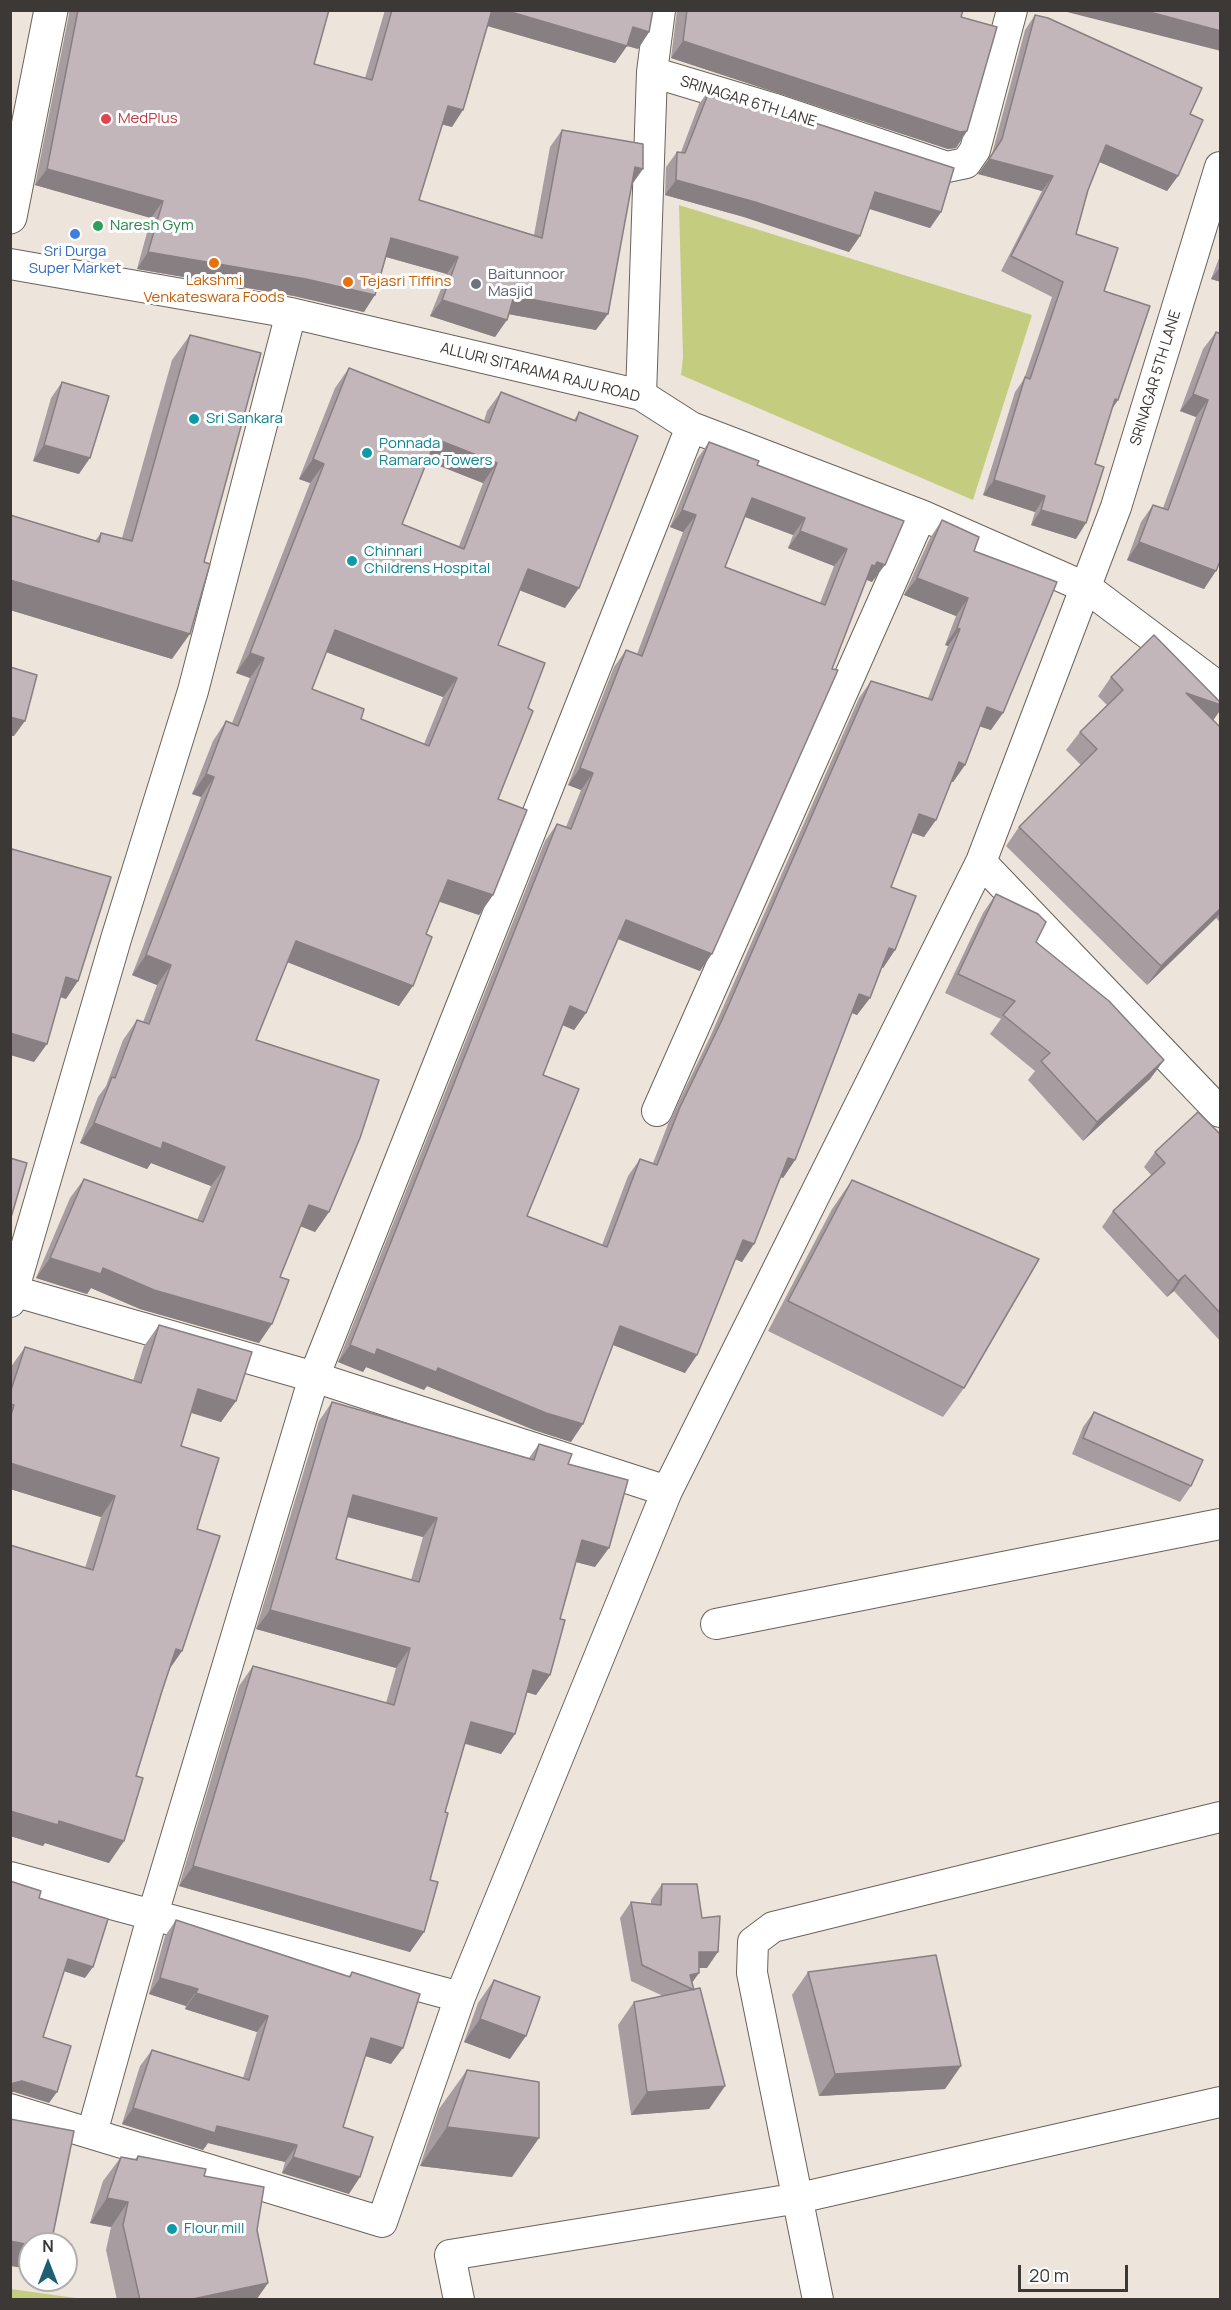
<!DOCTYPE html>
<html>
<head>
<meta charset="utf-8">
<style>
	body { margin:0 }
	#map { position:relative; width:1231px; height:2310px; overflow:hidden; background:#ede5dc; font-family:Manrope,sans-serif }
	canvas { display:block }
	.frame { position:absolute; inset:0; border:12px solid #3b3835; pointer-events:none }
	.north { position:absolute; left:18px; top:2232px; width:60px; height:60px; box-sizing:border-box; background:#fff; border:2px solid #b1afae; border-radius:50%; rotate:0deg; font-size:16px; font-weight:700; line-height:24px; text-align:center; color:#3b3835 }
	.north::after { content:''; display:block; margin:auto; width:21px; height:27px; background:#1c6072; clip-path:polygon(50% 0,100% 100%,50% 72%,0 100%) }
	.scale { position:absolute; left:1018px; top:2265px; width:110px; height:27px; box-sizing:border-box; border:3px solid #3b3835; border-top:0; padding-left:8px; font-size:18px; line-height:21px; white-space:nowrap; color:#3b3835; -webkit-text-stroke:4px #fff; paint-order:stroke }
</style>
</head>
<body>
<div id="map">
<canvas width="1231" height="2310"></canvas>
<div class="frame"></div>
<div class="north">N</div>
<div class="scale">20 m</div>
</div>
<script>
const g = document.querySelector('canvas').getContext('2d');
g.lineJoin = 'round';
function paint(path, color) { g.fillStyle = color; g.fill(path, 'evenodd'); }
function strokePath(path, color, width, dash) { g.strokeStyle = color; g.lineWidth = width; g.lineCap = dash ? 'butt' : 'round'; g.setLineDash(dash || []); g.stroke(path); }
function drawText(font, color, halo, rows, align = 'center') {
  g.font = font + ' Manrope,sans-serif'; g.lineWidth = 6; g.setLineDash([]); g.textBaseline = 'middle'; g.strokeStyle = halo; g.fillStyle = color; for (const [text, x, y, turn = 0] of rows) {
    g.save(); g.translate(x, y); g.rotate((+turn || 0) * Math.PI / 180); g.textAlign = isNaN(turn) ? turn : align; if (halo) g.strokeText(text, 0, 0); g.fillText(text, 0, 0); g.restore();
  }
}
const green = new Path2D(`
	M679 205 1032 315 973 500 681 375 683 357Z
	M11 2289 83 2299H11Z`);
const street = new Path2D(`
	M652 72 772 108 947 167 966 163 975 150 1012 10
	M10 264 291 313 641 395 691 427 921 515 1087 588 1220 688
	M641 395 652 72 660 10
	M981 862 1220 1112
	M657 1111 921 515
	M10 1290 314 1377 667 1491
	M10 1302 116 939 193 691 291 313
	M716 1624 1220 1524
	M10 1877 460 1997
	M10 2109 382 2222 460 1997 667 1491 981 862 1116 507 1220 167
	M92 2133 153 1914 314 1377 691 427
	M459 2300 450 2255 799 2198 1220 2102
	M818 2300 752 1973 753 1942 773 1927 1220 1817`);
const secondary = new Path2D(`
	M10 217 51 10`);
const wall = new Path2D(`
	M68 10H329L314 64 365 78 385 10H653L649 32 638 49 627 46 615 63 487 26 452 127 442 124 419 200 534 235 550 147 562 130 632 184 596 330 509 314 495 337 430 316 447 274 386 257 364 312 294 296 137 269 151 218 35 185 69 14Z
	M677 10H963L961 17 967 131 956 148 948 149 671 58Z
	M1035 15 1190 114 1178 176 1167 191 1099 162 1088 190 1076 234 1104 291 1111 410 1095 464 1076 539 1031 525 1035 512 983 495 1015 392 1024 379 1052 297 1001 271 1042 191 978 174 992 154 1025 30Z
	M710 89 941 212 930 228 869 209 860 236 849 252 744 217 665 195 666 167 677 152H681L699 104Z
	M1221 253V282L1211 279Z
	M1221 328V559L1204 589 1127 560 1141 522 1153 505 1163 508 1196 417 1180 411 1203 349 1216 332 1218 333Z
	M190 335 172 659 10 610V515L95 541 101 533 122 538 172 360Z
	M349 368 484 421 487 411 501 392 574 420 579 412 565 608 519 590 498 645 528 708 498 799 493 895 479 915 439 901 399 1006 287 962 256 1040 329 1212 315 1232 300 1226 280 1277 259 1343 140 1309 91 1288 87 1294 36 1278 70 1198 84 1179 197 1220 211 1186 151 1163 147 1169 80 1143 98 1097 106 1086 123 1040 137 1020 143 1022 157 985 132 975 201 797 192 794 213 741 226 721 232 723 250 678 236 673 310 483 299 479 335 388ZM427 461 483 483 459 546 402 524ZM326 652 443 697 424 744 361 719 312 689Z
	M62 382 79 474 33 461 51 398Z
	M709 442 757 465 904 521 872 582 866 580 700 971 618 939 586 1013 574 1030 562 1025 543 1075 527 1216 602 1245 628 1176 640 1159 653 1163 668 1124 710 1037 859 698 871 681 928 698 948 646 945 645 956 616 904 595 930 538 942 520 974 551 991 730 980 726 965 765 953 782 951 781 924 837 912 833 891 887 895 950 883 968 882 967 870 998 857 1015 852 1013 795 1160 783 1178 781 1177 742 1262 735 1259 685 1373 613 1345 571 1442 534 1430 427 1386 424 1390 366 1367 363 1372 338 1362 545 841 557 824 566 827 581 790 568 785 614 667 626 650 637 654 683 532 670 527 697 459ZM745 517 793 535 788 548 834 566 820 603 725 567Z
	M1111 677 1221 703V709L1213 720 1221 728V923L1216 918 1147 985 1006 846 1019 827 1081 765 1066 750 1080 732 1107 705 1098 696Z
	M996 894 1036 942 1164 1060 1150 1079 1083 1141 1028 1080 1035 1071 990 1034 1001 1019 945 993 983 913Z
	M1221 1135V1342L1174 1291 1167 1297 1102 1227 1113 1211 1151 1175 1144 1167 1155 1152Z
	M852 1180 964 1388 943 1417 768 1331 832 1209Z
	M159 1325 236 1401 221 1422 191 1413 181 1446 197 1529 182 1651 169 1670 136 1776 124 1841 109 1863 45 1843 43 1846 10 1836V1545L85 1568 101 1517 10 1489V1368L25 1347 133 1381 144 1346Z
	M332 1402 529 1458 539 1444 568 1464 595 1567 576 1562 560 1619 550 1675 536 1695 527 1692 515 1734 501 1754 465 1744 445 1812 430 1880 424 1932 410 1952 179 1886 239 1686 253 1666 386 1703 396 1668 256 1629 319 1421ZM347 1517 423 1537 411 1580 336 1559Z
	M1094 1412 1191 1486 1180 1502 1072 1454 1083 1427Z
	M662 1884 707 1968H699L692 1983 725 2086 709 2109 631 2115 618 2025 634 2002 663 1996 631 1981 620 1918 631 1902 651 1904V1900Z
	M176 1920 349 1976 352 1972 391 2064 365 2056 343 2127 349 2194 282 2173 285 2162 208 2143 203 2150 122 2124 140 2066 152 2050 243 2078 257 2032 185 2009 186 2006 149 1994 165 1936Z
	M808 1972 945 2089 819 2096 792 1995Z
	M494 1980 510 2059 464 2042 478 2003Z
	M467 2070 512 2177 420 2166 439 2109Z
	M138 2156 204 2176 257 2230 268 2283 256 2300H117L106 2250 111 2227 90 2223 103 2181 121 2157 135 2159Z`);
const shadedWall = new Path2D(`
	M490 10H504L627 46 615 63 481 24Z
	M1059 10H1142L1221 31V51Z
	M633 27 649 32 638 49 621 44Z
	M683 41 967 131 956 148 948 149 671 58Z
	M448 106 463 110 452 127 436 123Z
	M1106 145 1178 176 1167 191 1095 160Z
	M989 159 1053 176 1042 191 978 174Z
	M635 167 643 169 631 186Z
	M47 169 163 201 151 218 35 185Z
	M676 180 755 202 860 236 849 252 744 217 665 195Z
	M875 192 941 212 930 228 864 207Z
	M391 238 458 257 447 274 379 255Z
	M148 252 306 279 375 295 364 312 294 296 137 269Z
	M1221 266V282L1211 279Z
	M514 296 608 314 596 330 502 313Z
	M442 300 507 320 495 337 430 316Z
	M1193 394 1208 400 1196 417 1180 411Z
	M1115 399 1118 400 1108 415Z
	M436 439 497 463 483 483 422 459Z
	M44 445 90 458 79 474 33 461Z
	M313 459 324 464 310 483 299 479Z
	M994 480 1045 496 1035 512 983 495Z
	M752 498 805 518 793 535 740 515Z
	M682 510 696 515 683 532 670 527Z
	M1041 510 1086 523 1076 539 1031 525Z
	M800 531 847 549 834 566 788 548Z
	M1139 542 1216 571 1204 589 1127 560Z
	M877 562 885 565 872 582 866 579 872 565Z
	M528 569 579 588 565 608 514 588Z
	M917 578 968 598 956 616 904 595Z
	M10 580 190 634 172 659 10 610Z
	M957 628 960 629 948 646 945 645Z
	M335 630 457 678 443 697 321 650Z
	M250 653 264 658 250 678 236 673Z
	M1186 693 1221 705V709L1210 725Z
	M987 707 1003 713 991 730 975 725Z
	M10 717 25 721 14 736H10Z
	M959 762 965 765 953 782 947 780Z
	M580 768 593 773 581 790 568 785Z
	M206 774 214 777 201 797 192 794Z
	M919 814 936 820 924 837 907 831Z
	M448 880 493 895 479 915 434 900Z
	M1221 908V912L1216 918 1147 985 1161 966Z
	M626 920 712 954 700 971 613 937Z
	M296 941 413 986 399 1006 282 960Z
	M889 948 895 950 883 968 877 966Z
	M146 955 171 965 157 985 132 975Z
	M66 977 78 981 66 999 53 995Z
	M859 994 870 998 857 1015 847 1011Z
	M570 1006 586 1013 574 1030 558 1023Z
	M10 1033 47 1044 34 1062 10 1055Z
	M1164 1060 1150 1079 1083 1141 1097 1122Z
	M94 1123 163 1142 225 1167 211 1186 151 1163 147 1169 80 1143Z
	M788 1158 795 1160 783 1178 776 1175Z
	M309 1205 329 1212 315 1232 295 1224Z
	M743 1240 754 1244 742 1262 730 1257Z
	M50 1258 103 1268 272 1324 259 1343 140 1309 91 1288 87 1294 36 1278Z
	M1185 1275 1174 1291 1167 1297 1178 1281Z
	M620 1326 697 1355 685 1373 608 1343Z
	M350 1345 377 1349 438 1368 583 1424 571 1442 534 1430 427 1386 424 1390 366 1367 363 1372 338 1362Z
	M198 1389 236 1401 221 1422 183 1410Z
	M10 1463 115 1496 101 1517 10 1489Z
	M353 1495 437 1518 423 1537 340 1515Z
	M582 1540 609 1548 595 1567 568 1560Z
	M270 1610 410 1648 396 1668 256 1629Z
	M176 1649 182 1651 167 1672Z
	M533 1670 550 1675 536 1695 519 1690Z
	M471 1722 515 1734 501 1754 457 1741Z
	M10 1811 59 1821 124 1841 109 1863 45 1843 43 1846 10 1836Z
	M193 1866 424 1932 410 1952 179 1886Z
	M699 1952H718L707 1968H688Z
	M68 1959 93 1967 85 1978 60 1970Z
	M699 1973 689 1987 690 1975Z
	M160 1978 198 1989 186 2006 149 1994Z
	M196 1993 268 2016 257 2032 185 2009Z
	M480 2019 526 2036 510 2059 464 2042Z
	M371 2038 403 2048 391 2064 359 2054Z
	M961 2066 945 2089 819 2096 835 2074Z
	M22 2081 57 2092 49 2103 14 2092 10 2093V2084Z
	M725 2086 709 2109 631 2115 647 2092Z
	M133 2108 217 2126 297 2145 285 2162 208 2143 203 2150 122 2124Z
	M447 2127 539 2138 512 2177 420 2166Z
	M293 2157 360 2177 349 2194 282 2173Z
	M107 2198 128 2202 111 2227 90 2223Z
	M10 2241 30 2245V2268H23L10 2266Z
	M268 2283 256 2300H188Z`);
const building = new Path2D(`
	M78 10H329L314 64 372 80 392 10H492L463 110 448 106 419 200 542 238 562 130 643 144V169L635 167 608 314 514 296 507 320 442 300 458 257 391 238 375 295 306 279 148 252 163 201 47 169Z
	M504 10H653L649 32 633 27 627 46Z
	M687 10H963L961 17 997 27 967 131 960 132 683 41Z
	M1142 10H1221V31Z
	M1035 15 1048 18 1202 88 1190 114 1203 120 1178 176 1106 145 1088 190 1076 234 1118 248 1104 291 1150 306 1118 400 1115 399 1095 464 1104 467 1086 523 1041 510 1045 496 994 480 1025 377 1030 379 1063 282 1011 256 1053 176 989 159 1002 139Z
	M710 89 954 168 941 212 875 192 860 236 755 202 676 180 677 152 685 153Z
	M1216 332 1221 334V559L1216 571 1139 542 1153 505 1168 510 1208 400 1193 394Z
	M190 335 261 353 204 562 210 564 190 634 10 580V515L99 542 101 533 132 541Z
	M349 368 489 423 501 392 576 421 579 412 638 436 579 588 528 569 498 645 545 663 528 708 533 711 498 799 527 810 493 895 448 880 426 934 432 937 413 986 296 941 256 1040 379 1080 360 1138 329 1212 309 1205 280 1277 289 1280 272 1324 154 1290 103 1268 101 1274 50 1258 84 1179 203 1222 225 1167 163 1142 161 1149 94 1123 112 1077 115 1078 137 1020 149 1024 171 965 146 955 214 777 206 774 226 721 238 726 264 658 250 653 324 464 313 459ZM436 439 497 463 464 549 402 524ZM335 630 457 678 429 746 361 719 364 709 312 689Z
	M62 382 109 396 90 458 44 445Z
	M709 442 759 461 757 465 904 521 885 565 877 562 875 566 872 565 832 669 838 670 712 954 626 920 586 1013 570 1006 543 1075 579 1089 527 1216 607 1247 640 1159 657 1165 680 1107 722 1020 871 681 932 700 960 629 957 628 968 598 917 578 942 520 979 537 974 551 1057 582 1003 713 987 707 965 765 959 762 936 820 919 814 891 887 916 896 895 950 889 948 870 998 859 994 795 1160 788 1158 754 1244 743 1240 697 1355 620 1326 583 1424 546 1413 438 1368 436 1372 377 1349 375 1355 350 1345 557 824 571 829 593 773 580 768 626 650 642 656 696 515 682 510ZM752 498 805 518 800 531 847 549 825 605 725 567Z
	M1154 635 1221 703V705L1186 693 1221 728V908L1161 966 1019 827 1097 749 1080 732 1123 690 1111 677Z
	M10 667 37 675 25 721 10 717Z
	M12 849 111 877 78 981 66 977 47 1044 10 1033V856Z
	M996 894 1038 914 1046 922 1036 942 1109 1001 1164 1060 1097 1122 1041 1061 1050 1053 1003 1015 1015 1001 958 974Z
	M1198 1112 1221 1135V1314L1185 1275 1178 1281 1113 1211 1165 1163 1155 1152Z
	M10 1158 27 1163 10 1221Z
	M852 1180 1039 1259 964 1388 788 1301Z
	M159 1325 252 1352 236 1401 198 1389 181 1446 219 1458 197 1529 220 1536 182 1651 176 1649 162 1691 136 1776 143 1778 124 1841 59 1821 58 1825 10 1811V1545L93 1570 115 1496 10 1463V1418L14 1405 10 1404V1393L25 1347 141 1383Z
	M332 1402 534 1460 539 1444 572 1454 568 1464 628 1480 609 1548 582 1540 560 1619 565 1620 550 1675 533 1670 515 1734 471 1722 445 1812 448 1813 430 1880 438 1882 424 1932 193 1866 253 1666 394 1705 410 1648 270 1610ZM353 1495 437 1518 419 1582 336 1559Z
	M1094 1412 1203 1460 1191 1486 1083 1438Z
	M10 1881 41 1891 39 1898 108 1919 93 1967 68 1959 43 2037 71 2046 57 2092 22 2081 10 2084Z
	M662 1884H697L702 1918 720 1916 718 1952H699V1973L690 1975 694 1990 642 1965 631 1902 661 1905Z
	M176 1920 350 1977 352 1972 420 1994 403 2048 371 2038 343 2127 373 2137 360 2177 293 2157 297 2145 217 2126 215 2133 133 2108 152 2050 249 2080 268 2016 196 1993 198 1989 160 1978Z
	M936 1955 961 2066 835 2074 808 1972Z
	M494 1980 540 1997 526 2036 480 2019Z
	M700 1988 725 2086 647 2092 634 2002Z
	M467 2070 539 2082V2138L447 2127Z
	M10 2119 74 2131 51 2244H30V2245L10 2241Z
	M138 2156 206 2169 204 2176 264 2187 257 2230 268 2283 188 2300H140L123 2225 128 2202 107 2198 121 2157 137 2160Z`);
const markers = [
	[106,119,6,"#e0444e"],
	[98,226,6,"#2e9e5b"],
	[75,234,6,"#3f7fe0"],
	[214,263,6,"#e8710a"],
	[348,282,6,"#e8710a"],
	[476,284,6,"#6b7280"],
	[194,419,6,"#0f9aa8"],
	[367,453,6,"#0f9aa8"],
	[352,561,6,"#0f9aa8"],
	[172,2229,6,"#0f9aa8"]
];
const streetNames = [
	["SRINAGAR 6TH LANE",748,102,17],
	["ALLURI SITARAMA RAJU ROAD",540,373,14],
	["SRINAGAR 5TH LANE",1156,378,-73]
];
const healthNames = [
	["MedPlus",118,119]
];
const leisureNames = [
	["Naresh Gym",110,226]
];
const shopNames = [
	["Sri Durga",75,252],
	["Super Market",75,269]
];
const worshipNames = [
	["Baitunnoor",488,275],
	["Masjid",488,292]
];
const foodNames = [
	["Lakshmi",214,281],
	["Venkateswara Foods",214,298],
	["Tejasri Tiffins",360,282,"left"]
];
const cultureNames = [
	["Sri Sankara",206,419],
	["Ponnada",379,444],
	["Ramarao Towers",379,461],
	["Chinnari",364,552],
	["Childrens Hospital",364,569],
	["Flour mill",184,2229]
];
paint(green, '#c4cd7f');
strokePath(street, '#6a635b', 32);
strokePath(secondary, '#6a635b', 35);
strokePath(street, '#fff', 30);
strokePath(secondary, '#fff', 33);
paint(wall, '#a79da0');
paint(shadedWall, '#887f82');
paint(building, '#c2b6ba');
strokePath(building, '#887f82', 1.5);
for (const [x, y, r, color] of markers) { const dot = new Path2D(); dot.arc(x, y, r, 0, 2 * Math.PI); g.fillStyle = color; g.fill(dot); strokePath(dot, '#fff', 2); }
drawText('15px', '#3b3835', '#fff', streetNames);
drawText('15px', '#be3a42', '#fff', healthNames, 'left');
drawText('15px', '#27864d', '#fff', leisureNames, 'left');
drawText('15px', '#366cbe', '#fff', shopNames);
drawText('15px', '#5b616d', '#fff', worshipNames, 'left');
drawText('15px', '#c56008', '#fff', foodNames);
drawText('15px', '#0d838f', '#fff', cultureNames, 'left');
</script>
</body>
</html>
